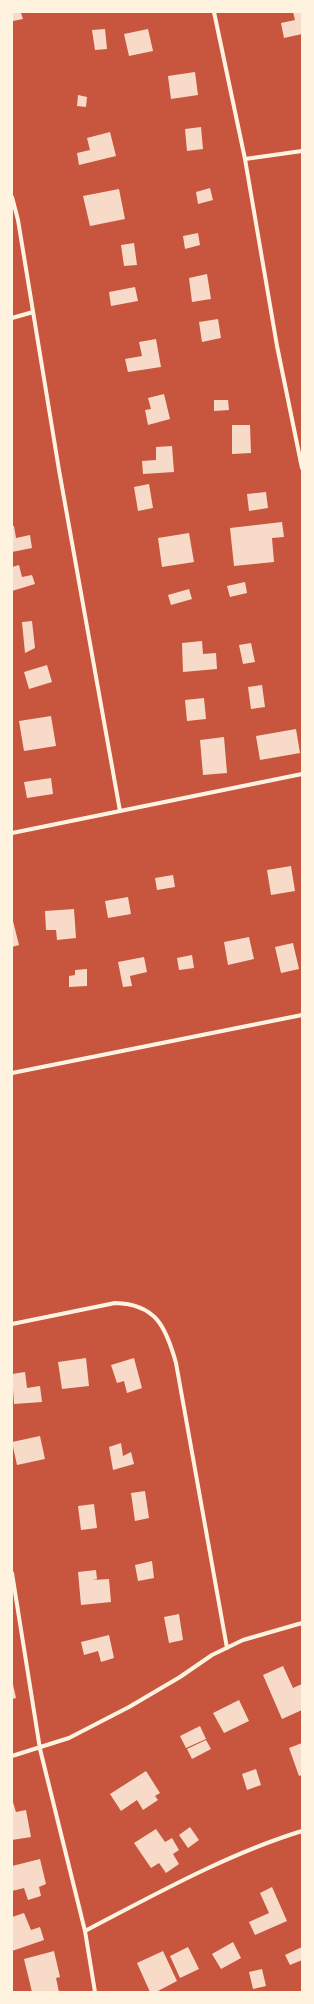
<!DOCTYPE html>
<html>
<head>
<meta charset="utf-8">
<style>
	body { margin:0 }
	#map { position:relative; width:314px; height:2004px; overflow:hidden; background:#c8553d; font-family:"Asap Condensed",sans-serif }
	canvas { display:block }
	.frame { position:absolute; inset:0; border:13px solid #fff3e0; pointer-events:none }
</style>
</head>
<body>
<div id="map">
<canvas width="314" height="2004"></canvas>
<div class="frame"></div>
</div>
<script>
const g = document.querySelector('canvas').getContext('2d');
g.lineJoin = 'round';
function paint(path, color) { g.fillStyle = color; g.fill(path, 'evenodd'); }
function strokePath(path, color, width, dash) { g.strokeStyle = color; g.lineWidth = width; g.lineCap = dash ? 'butt' : 'round'; g.setLineDash(dash || []); g.stroke(path); }
const building = new Path2D(`
	M12 12H25V13H21L23 19 13 21Z
	M293 12H302V34L284 38 281 23 295 20Z
	M105 29 107 49 95 50 92 30Z
	M148 29 153 51 129 56 124 34Z
	M195 72 198 95 171 99 168 76Z
	M78 95 87 97 86 107 77 106Z
	M201 127 203 149 187 151 185 129Z
	M110 132 116 156 79 165 77 153 90 150 87 138Z
	M210 188 213 200 198 204 196 192Z
	M119 189 125 219 90 226 83 196Z
	M198 233 200 245 185 249 183 236Z
	M134 243 137 265 124 266 121 245Z
	M207 274 211 299 192 302 189 278Z
	M135 287 138 301 111 306 109 292Z
	M218 319 221 338 202 342 199 322Z
	M156 339 161 367 128 372 125 359 142 356 139 342Z
	M164 394 170 419 148 425 145 410 151 409 148 398Z
	M214 400H228L229 410 214 411Z
	M232 425H250L251 453 232 454Z
	M172 446 174 472 143 474 142 461 156 460V447Z
	M149 484 153 508 138 511 134 487Z
	M266 492 268 508 249 511 247 494Z
	M282 522 284 537 272 538 274 562 234 566 230 528Z
	M12 526H14L16 538 30 535 32 548 12 552Z
	M189 533 194 562 162 567 158 538Z
	M19 565 22 577 32 575 35 584 12 591V567Z
	M245 582 247 593 230 597 227 586Z
	M189 589 192 599 171 605 168 595Z
	M32 621 35 648 25 653 22 622Z
	M202 641 203 654 216 653 217 669 183 672 182 643Z
	M251 643 255 662 243 664 239 645Z
	M47 665 52 682 29 689 24 672Z
	M262 685 265 707 251 709 248 687Z
	M204 698 206 719 187 721 185 700Z
	M51 716 56 746 24 751 19 721Z
	M296 729 300 753 260 760 256 736Z
	M224 737 227 773 203 775 200 740Z
	M51 778 53 794 27 798 24 782Z
	M291 866 295 891 271 895 267 870Z
	M173 875 175 887 157 890 155 878Z
	M128 897 131 914 108 918 105 901Z
	M74 909 76 938 57 940 56 930H46L45 911Z
	M12 917 19 945 12 947Z
	M249 937 254 959 228 965 224 942Z
	M293 943 299 969 281 973 275 947Z
	M192 955 194 968 179 970 177 958Z
	M144 957 147 972 130 976 132 986 123 987 118 962Z
	M87 969V986L69 987V976L75 975V970Z
	M86 1358 89 1386 62 1389 58 1362Z
	M134 1358 142 1388 127 1393 124 1381 117 1383 111 1365Z
	M25 1372 27 1388 40 1386 42 1402 14 1404 12 1374Z
	M40 1436 45 1459 17 1465 12 1442Z
	M121 1443 123 1456 131 1452 134 1464 113 1470 109 1447Z
	M145 1491 149 1518 135 1521 131 1493Z
	M94 1504 97 1528 81 1530 78 1506Z
	M152 1561 154 1578 138 1581 135 1565Z
	M96 1570 97 1579 93 1580 109 1579 111 1602 81 1605 78 1572Z
	M179 1614 183 1640 169 1643 164 1617Z
	M109 1635 114 1658 101 1662 98 1651 84 1655 81 1642Z
	M283 1666 293 1688 302 1684V1710L282 1719 263 1675Z
	M12 1680 16 1698 12 1699Z
	M239 1700 249 1721 224 1733 213 1713Z
	M200 1726 206 1739 186 1748 180 1736Z
	M206 1740 211 1749 192 1759 187 1749Z
	M302 1743V1775L299 1776 289 1748Z
	M256 1769 261 1785 247 1790 242 1774Z
	M146 1771 160 1793 155 1796 158 1800 143 1810 137 1800 121 1811 110 1794Z
	M12 1799 16 1812 26 1810 31 1837 12 1840Z
	M190 1827 199 1840 188 1848 179 1835Z
	M156 1829 165 1842 172 1838 179 1850 173 1854 179 1864 166 1873 159 1863 151 1868 134 1843Z
	M40 1859 46 1884 39 1887 41 1896 28 1900 24 1888 12 1891V1866Z
	M272 1887 287 1921 255 1935 249 1922 269 1913 260 1893Z
	M24 1913 31 1930 40 1927 44 1940 12 1951V1917Z
	M233 1942 241 1958 221 1969 212 1954Z
	M188 1947 199 1969 180 1978 170 1956Z
	M302 1947V1960L290 1965 285 1955Z
	M54 1951 60 1977 56 1978 59 1992H32L24 1959Z
	M163 1951 177 1981 156 1992H150L137 1963Z
	M262 1969 266 1986 253 1989 249 1972Z`);
const minor = new Path2D(`
	M214 12 245 159 277 346 302 468
	M245 159 302 151
	M12 197 18 220 59 470 120 811
	M12 318 33 312
	M12 833 302 774
	M12 1073 302 1015
	M12 1324 115 1303C156 1304 166 1327 176 1363L227 1648
	M12 1573 40 1749 85 1931 95 1992
	M12 1756 69 1738 129 1707 180 1677 212 1655 243 1640 302 1623
	M85 1931C154 1895 227 1854 302 1831`);
paint(building, '#f7dbc8');
strokePath(minor, '#fff3e0', 4);
</script>
</body>
</html>
